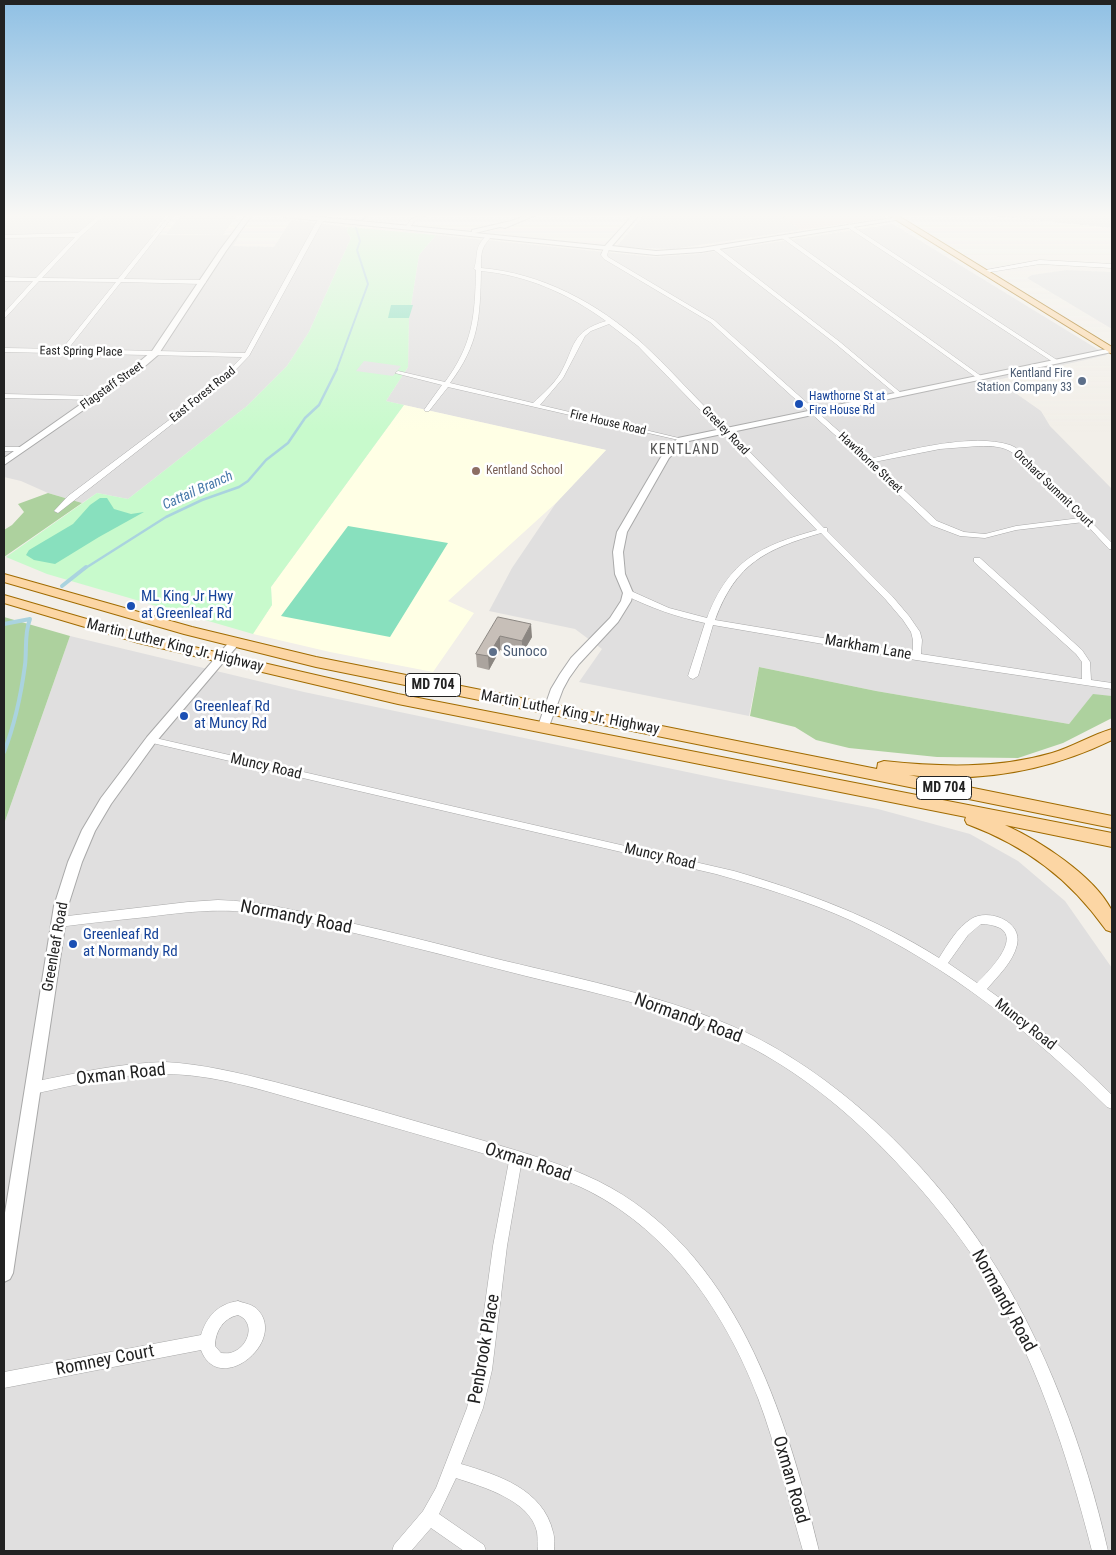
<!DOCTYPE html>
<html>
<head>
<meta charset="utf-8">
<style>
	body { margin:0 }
	#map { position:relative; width:1116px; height:1555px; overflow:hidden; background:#f2efe9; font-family:"Roboto Condensed",sans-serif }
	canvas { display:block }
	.frame { position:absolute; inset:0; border:5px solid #222; pointer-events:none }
</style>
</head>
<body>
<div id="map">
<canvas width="1116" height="1555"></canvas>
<div class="frame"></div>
</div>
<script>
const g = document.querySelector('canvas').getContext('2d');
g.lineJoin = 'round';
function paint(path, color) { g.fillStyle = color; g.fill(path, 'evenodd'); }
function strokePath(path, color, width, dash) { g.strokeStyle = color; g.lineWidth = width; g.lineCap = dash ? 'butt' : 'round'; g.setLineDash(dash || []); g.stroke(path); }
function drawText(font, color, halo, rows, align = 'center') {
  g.font = font + ' "Roboto Condensed",sans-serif'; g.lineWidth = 5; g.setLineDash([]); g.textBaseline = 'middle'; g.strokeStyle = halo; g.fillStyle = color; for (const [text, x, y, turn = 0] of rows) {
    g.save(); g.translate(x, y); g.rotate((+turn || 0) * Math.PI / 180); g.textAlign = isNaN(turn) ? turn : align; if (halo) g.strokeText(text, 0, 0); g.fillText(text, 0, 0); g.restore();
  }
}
const residential = new Path2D(`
	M4 215H166L151 235H240L233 246 274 247 291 220 348 227 347 232 351 238 309 332 287 366 247 406 128 499 97 493 82 503 48 493 21 481 4 477Z
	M644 215H780L801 230 673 249 616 247Z
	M986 215H1112V228Z
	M893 224 1107 355 997 380 1041 411 1050 426 1112 489V696L1093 695 1069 724 876 691 759 667 749 716 579 682 602 649 575 629 489 611 512 568 556 503 606 450 386 401 408 367 409 318 419 255 436 235 654 257 698 254Z
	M70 636 304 692 730 781 878 809 970 834 1018 861 1065 901 1112 968V1551H4V824Z`);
const commercial = new Path2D(`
	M780 215H883L885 216 884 218 801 230Z`);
const education = new Path2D(`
	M404 405 606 450 556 503 448 601 474 613 433 672 330 652 253 634 272 605 271 587Z`);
const forest = new Path2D(`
	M48 493 82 503 4 557V530L12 525 24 512 18 504Z
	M4 617 70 636 4 824Z
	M759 667 876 691 1069 724 1093 694 1112 696V718L1063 743 1018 758 937 757 849 748 816 740 795 727 750 716Z`);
const park = new Path2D(`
	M348 227 436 235 419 255 409 318 408 367 386 401 404 405 271 587 272 605 253 634 47 574 6 557 97 493 128 499 247 406 287 366 309 332 351 238 347 232Z`);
const pitch = new Path2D(`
	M391 305H413L409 318H388Z
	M100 498H107L114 509 131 514 144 512 99 537 55 564 34 560 26 555 29 550 73 524 90 505Z
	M348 526 448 543 390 637 281 616Z`);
const parking = new Path2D(`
	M182 215H218L236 216 223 235 166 234Z
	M1066 270 1112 272V329L1027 278 1032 275Z
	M364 361 401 366 393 376 356 371Z`);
const streamFar2 = new Path2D(`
	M362 220 368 215
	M336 371 368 284 357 250 360 241 356 228`);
const streamFar1 = new Path2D(`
	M84 569 166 517 202 500 239 487 248 481 266 460 288 443 305 418 319 405 337 369`);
const stream = new Path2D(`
	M62 586 86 567
	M4 624 30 619
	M4 752C15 724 21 695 25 665 27 649 24 634 30 619`);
const minor = new Path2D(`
	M99 215H105L81 236 42 278 118 279 170 215H174L124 279 203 280 206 282 203 284 121 282 68 349 245 353 318 219 321 217 324 219 249 356 217 389 58 513 54 511 68 496 213 387 242 357 4 352V348L62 349 116 282 39 281 6 317 4 318V313L33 281H4V277L36 278 75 237 4 238V235L78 233Z
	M421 215H427L415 221 408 229H404L411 219Z
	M849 224 1057 360 1058 361 1053 362 847 227Z
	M486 236 491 237C481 248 481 253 481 268 541 273 598 303 643 344 667 366 689 391 712 414 750 452 787 490 824 528H827V531L892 596 909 616 920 632 922 640 921 654 1082 679V662L1076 654 974 562V558H980L1082 650 1090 662 1091 680 1112 683V689L916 660 713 625 698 676 693 679 690 678 688 676 705 623C677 617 651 608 625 595V591H631L669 608 707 618C729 560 760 546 817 530L638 346 609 324 591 331 585 336 563 378 540 405 683 439V441L448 387 429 411H425L424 410 442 385 395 373 398 371 445 382C473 344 475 316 476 270L474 269C479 255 473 249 486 236ZM481 271C527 275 569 294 606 321 570 332 576 346 560 374 553 385 543 394 533 403L450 383C479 344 480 318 481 271ZM821 533 886 600 903 620 911 632 913 640V653L715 620C736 563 766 549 821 533Z
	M782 236H786L981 376V378H977L782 238Z
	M713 247H717L840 342 901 393V395H897L836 344 713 249Z
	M604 248 609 249 607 255 608 257 714 320 870 459C908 450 972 433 1010 445 1016 447 1021 452 1026 456L1112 543V549H1109L1084 522 1016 530 985 538 960 536 931 525 866 463 710 322 604 259 601 255ZM979 446C992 446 1003 446 1013 453L1080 518 1016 526 985 534 964 532 937 521 874 462 940 449Z
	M1040 260 1112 264V268L1040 264 984 273 981 271Z
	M4 394 94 396 97 398 94 400 4 398Z
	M4 447H21L25 449 21 451H4Z
	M151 737 734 871C806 892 876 918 939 958 948 944 957 928 971 919 988 908 1023 921 1017 945 1013 962 998 976 987 989 1032 1020 1073 1057 1112 1095V1109L1107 1107C1032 1033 948 966 852 921 808 901 762 887 716 874L148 742 146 740ZM981 924C988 924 993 925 1000 928 1021 940 987 973 977 983L948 963 968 935Z
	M218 900C261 901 301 912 342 921 391 932 440 944 489 957 570 977 655 993 732 1026 835 1071 929 1163 989 1256 1045 1341 1086 1453 1108 1551H1092C1067 1453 1035 1354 980 1267 956 1230 927 1195 897 1163 855 1118 808 1078 754 1049 683 1011 603 995 526 976 447 956 368 935 288 918 235 907 200 910 147 917 118 920 88 923 59 927L55 925 53 922 55 919 59 917 188 902Z
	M165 1062C203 1064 239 1073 275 1082 318 1093 360 1105 401 1117 430 1125 459 1134 488 1142 525 1153 563 1164 598 1181 735 1249 786 1413 819 1551H803C788 1500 777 1448 758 1398 726 1314 671 1233 589 1191 567 1180 544 1173 521 1165L507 1246 492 1370 483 1408 461 1464C498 1475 543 1489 553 1532 555 1538 554 1545 554 1551H538C537 1545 538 1538 537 1532 530 1500 483 1487 456 1478L439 1514 484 1545 486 1551H464L431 1528 411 1551H392L394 1545 423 1511 436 1488 467 1408 476 1370 493 1246 509 1161C442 1141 375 1122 308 1103 262 1090 213 1074 164 1074 119 1073 76 1085 33 1094L28 1092 27 1088 28 1084 33 1082C77 1073 120 1063 165 1062Z
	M238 1301C243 1303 251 1304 256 1308 290 1340 219 1398 201 1350L4 1388V1372L201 1335C207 1316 218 1304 238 1301ZM238 1315C256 1322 249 1346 233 1352 229 1354 225 1353 221 1353L215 1346C215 1332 223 1318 238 1315Z`);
const tertiary = new Path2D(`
	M246 215H252L226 251 158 355 137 373 4 465V458L131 369 152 351 220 250Z
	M281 215H298L472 232V230L511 221 528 215H536L505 228 500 227 475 233 605 246 633 215H639L612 246 656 251 701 248 899 217 902 219 701 252 656 255 284 217Z
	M1112 348V352L684 442 669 458 627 532 623 552 625 574 633 593 631 601 618 622 579 664 569 678 563 689 548 729H540L538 726 551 689 560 674 571 658 610 618 621 601 623 593 615 574 613 552 617 532 661 457 678 438Z
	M234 640 240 643 238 645 155 743 111 804 95 831 82 862 68 906 13 1273 10 1279 4 1282V1219L54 906 68 862 82 830 101 798 147 737 230 641Z`);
const primary = new Path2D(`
	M888 215H897L1112 347V354Z
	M4 574 192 627 316 657 877 769 878 763 884 761C940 767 997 769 1052 753 1073 747 1091 735 1112 729V740C1048 771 980 783 909 775L1112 816V828L316 667 184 634 4 582Z
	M4 595 142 635 398 694 1112 833V847L1005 825C1040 841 1093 875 1111 909 1114 915 1112 926 1112 932L1106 930C1070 879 1026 846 967 824L965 820 966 817 398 704 139 643 4 603Z`);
const wall = new Path2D(`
	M498 617 532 637 522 654 500 650 489 670 477 667 476 654Z`);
const shadedWall = new Path2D(`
	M531 624 532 637 522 654V641Z
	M500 636V650L489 670 488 656Z`);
const building = new Path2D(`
	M498 617 531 624 522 641 500 636 488 656 476 654Z`);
const markers = [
	[1082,381,5,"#5c6f8a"],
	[799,404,5,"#1a4fb4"],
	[476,471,5,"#8d6e63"],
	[131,606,5,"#1a4fb4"],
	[493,652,5,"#5c6f8a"],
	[184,716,5,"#1a4fb4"],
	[73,944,5,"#1a4fb4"]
];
const farStreetnames = [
	["East Spring Place",81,352,1],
	["Flagstaff Street",112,386,-35],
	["East Forest Road",203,395,-39],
	["Fire House Road",608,423,13],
	["Greeley Road",725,431,46],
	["Hawthorne Street",870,463,43],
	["Orchard Summit Court",1053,489,44]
];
const farServicenames = [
	["Kentland Fire",1072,374],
	["Station Company 33",1072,388]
];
const farTransitnames = [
	["Hawthorne St at",809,397],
	["Fire House Rd",809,411]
];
const farEducationnames = [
	["Kentland School",486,471]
];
const farNeighbourhoodnames = [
	["KENTLAND",685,450]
];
const farWaternames = [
	["Cattail Branch",198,491,-24]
];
const shields = [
	[433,685,55],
	[944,788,55]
];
const shieldNames = [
	["MD 704",433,685],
	["MD 704",944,788]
];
const transitNames = [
	["ML King Jr Hwy",141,597],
	["at Greenleaf Rd",141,614],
	["Greenleaf Rd",194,707],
	["at Muncy Rd",194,724],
	["Greenleaf Rd",83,935],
	["at Normandy Rd",83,952]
];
const streetNames = [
	["Martin Luther King Jr. Highway",175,646,14],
	["Markham Lane",868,648,10],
	["Martin Luther King Jr. Highway",570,713,11],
	["Muncy Road",266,767,13],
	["Muncy Road",660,857,13],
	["Greenleaf Road",56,947,-80],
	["Muncy Road",1025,1025,38]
];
const serviceNames = [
	["Sunoco",503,652]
];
const nearStreetnames = [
	["Normandy Road",296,918,11],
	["Normandy Road",688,1019,20],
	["Oxman Road",121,1075,-6],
	["Oxman Road",528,1163,18],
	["Normandy Road",1003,1301,61],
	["Penbrook Place",485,1349,-80],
	["Romney Court",105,1361,-11],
	["Oxman Road",790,1480,74]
];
paint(residential, '#e0dfdf');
paint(commercial, '#f2dad9');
paint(education, '#ffffe5');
paint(forest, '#add19e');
paint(park, '#c8facc');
paint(pitch, '#88e0be');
paint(parking, '#e2e2e2');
strokePath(streamFar2, '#aad3df', 2);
strokePath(streamFar1, '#aad3df', 2.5);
strokePath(stream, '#aad3df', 4);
strokePath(minor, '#a9a9a9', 1);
strokePath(tertiary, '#a9a9a9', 2);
strokePath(primary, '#a06b00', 2);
paint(minor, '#fff');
paint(tertiary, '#fff');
paint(primary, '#fcd6a4');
paint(wall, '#aba49e');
paint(shadedWall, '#8b8681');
paint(building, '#c7bfb8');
strokePath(building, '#8b8681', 1);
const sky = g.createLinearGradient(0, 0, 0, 432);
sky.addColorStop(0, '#8fc0e4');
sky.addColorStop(0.5, '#f9f8f5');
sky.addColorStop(1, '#f9f8f500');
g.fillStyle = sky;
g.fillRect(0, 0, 1116, 432);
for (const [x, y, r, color] of markers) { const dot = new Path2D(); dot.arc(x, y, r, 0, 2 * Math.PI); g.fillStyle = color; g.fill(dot); strokePath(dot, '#fff', 2); }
drawText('12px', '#222', '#fff', farStreetnames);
drawText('12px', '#4e5e75', '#fff', farServicenames, 'right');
drawText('12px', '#164399', '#fff', farTransitnames, 'left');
drawText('12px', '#785e54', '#fff', farEducationnames, 'left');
g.letterSpacing = '1px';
drawText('14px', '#555', '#fff', farNeighbourhoodnames);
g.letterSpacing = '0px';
drawText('italic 14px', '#4a7aab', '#fff', farWaternames);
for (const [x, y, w] of shields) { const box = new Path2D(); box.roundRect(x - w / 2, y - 11.5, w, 23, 4); g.fillStyle = '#fff'; g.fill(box); strokePath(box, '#222', 1); }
drawText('bold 14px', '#222', null, shieldNames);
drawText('15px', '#164399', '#fff', transitNames, 'left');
drawText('15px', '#222', '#fff', streetNames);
drawText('15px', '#4e5e75', '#fff', serviceNames, 'left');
drawText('18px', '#222', '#fff', nearStreetnames);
</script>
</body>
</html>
